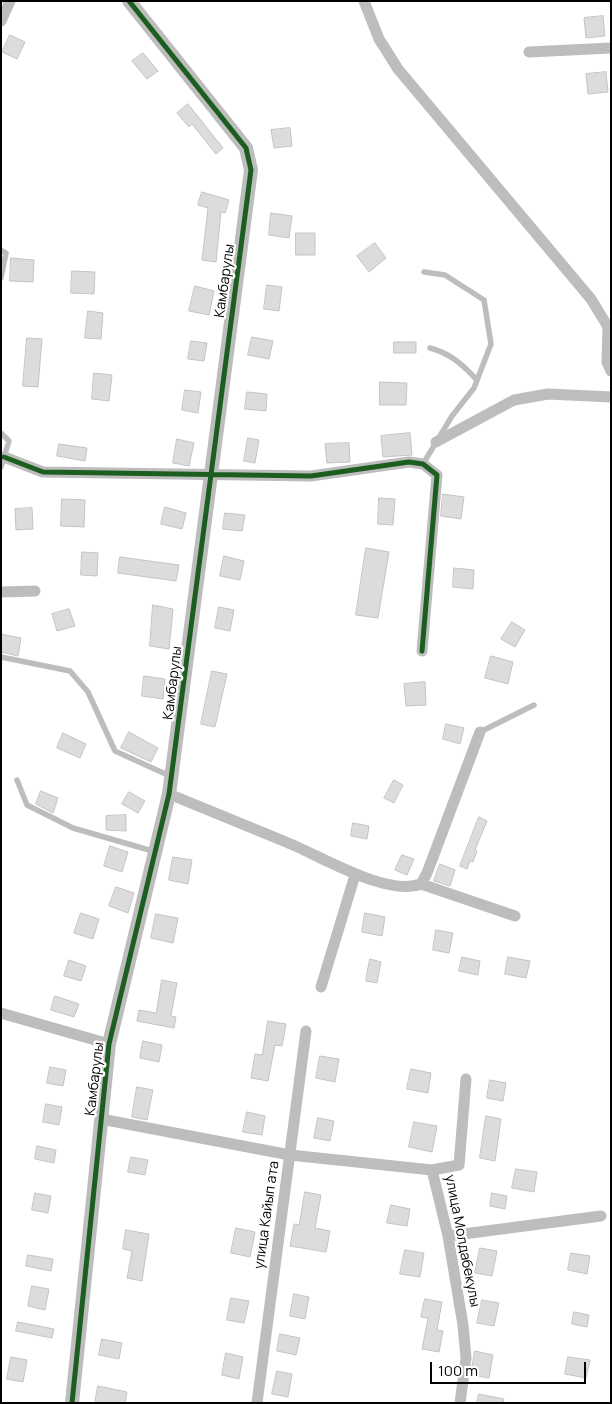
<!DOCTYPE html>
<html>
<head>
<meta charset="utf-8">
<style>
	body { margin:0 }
	#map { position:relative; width:612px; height:1404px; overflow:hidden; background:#fff; font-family:Manrope,sans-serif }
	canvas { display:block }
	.frame { position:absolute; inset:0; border:2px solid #000; pointer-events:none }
	.scale { position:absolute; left:430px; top:1362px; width:156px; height:22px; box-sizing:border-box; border:2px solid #000; border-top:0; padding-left:6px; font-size:15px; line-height:18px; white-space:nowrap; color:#000; -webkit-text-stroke:4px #fff; paint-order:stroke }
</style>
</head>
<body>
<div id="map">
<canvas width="612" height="1404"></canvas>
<div class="frame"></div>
<div class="scale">100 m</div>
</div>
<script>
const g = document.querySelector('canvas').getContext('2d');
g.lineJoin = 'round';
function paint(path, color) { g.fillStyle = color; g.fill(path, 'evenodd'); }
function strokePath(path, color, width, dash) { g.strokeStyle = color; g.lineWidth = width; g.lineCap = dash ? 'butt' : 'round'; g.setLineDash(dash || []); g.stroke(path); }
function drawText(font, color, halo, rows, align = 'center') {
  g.font = font + ' Manrope,sans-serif'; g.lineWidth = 4.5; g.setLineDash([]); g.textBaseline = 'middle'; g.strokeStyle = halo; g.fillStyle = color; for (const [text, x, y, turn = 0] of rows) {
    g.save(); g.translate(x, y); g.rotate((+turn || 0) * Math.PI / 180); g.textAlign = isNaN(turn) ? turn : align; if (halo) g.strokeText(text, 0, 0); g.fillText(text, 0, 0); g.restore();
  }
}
const building = new Path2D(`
	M603 16 605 36 586 38 584 18Z
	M10 35 25 42 17 59 2 52Z
	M143 53 158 71 147 79 132 61Z
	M606 72 608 92 588 94 586 74Z
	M188 104 223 148 216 154 192 124 189 127 177 113Z
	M290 128 292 146 274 148 271 130Z
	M202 192 229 200 225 213 221 212 216 262 202 260 208 208 198 205Z
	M271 213 292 216 289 238 269 235Z
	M296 233H315V255H296Z
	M375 243 386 258 369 272 357 256Z
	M11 258 34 260 33 282 10 281Z
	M72 271 95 272 94 294 71 293Z
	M267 285 282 287 279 311 264 309Z
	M195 286 214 291 209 315 189 311Z
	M88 311 103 313 101 339 85 338Z
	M252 337 273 341 269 359 248 355Z
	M27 338 42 339 38 387 23 386Z
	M191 341 207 343 204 361 188 359Z
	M394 342H416V353H394Z
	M94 373 112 375 109 401 92 399Z
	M380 382 407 383 406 405H380Z
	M185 390 201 392 198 413 182 410Z
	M247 392 267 394 266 411 245 409Z
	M410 433 412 455 383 457 381 436Z
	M248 438 259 440 255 463 244 461Z
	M177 439 194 443 189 466 173 463Z
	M349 443 350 462 327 463 325 444Z
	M59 444 87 448 85 461 57 456Z
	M443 494 464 497 461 519 441 516Z
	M379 498 395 499 393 525 378 524Z
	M62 499 85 500 84 527 61 526Z
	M165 507 186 513 182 529 161 524Z
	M32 508 33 529 16 530 15 509Z
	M225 513 245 515 242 531 223 529Z
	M366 548 389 552 378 618 356 615Z
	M82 552 98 553 97 576 81 575Z
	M224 556 244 561 240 580 220 576Z
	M120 557 179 565 176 581 118 573Z
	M454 568 474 570 473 589 453 587Z
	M153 605 173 609 169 649 150 646Z
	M219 607 234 610 230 631 215 628Z
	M69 609 75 626 57 631 52 614Z
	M512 622 525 630 515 647 501 639Z
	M1 634 21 638 18 656 1 652Z
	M491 656 513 662 508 684 485 678Z
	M212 671 227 674 215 727 201 724Z
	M144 676 165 679 163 699 142 696Z
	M425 682 426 705 406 706 404 684Z
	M446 724 464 728 460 744 443 739Z
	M129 732 158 748 151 762 121 748Z
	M63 733 86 744 80 758 57 748Z
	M394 780 403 785 394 803 384 798Z
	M41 791 58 798 53 813 36 804Z
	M129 792 145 801 138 813 122 804Z
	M126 815V831L106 830V816Z
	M479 817 487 821 475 850 477 851 473 862 470 861 467 869 460 866Z
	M353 823 369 826 367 839 351 836Z
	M110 846 128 852 122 872 104 866Z
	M402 855 414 859 407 875 395 870Z
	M173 857 192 860 188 884 169 880Z
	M440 864 455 870 450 886 434 881Z
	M116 887 134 893 128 913 109 906Z
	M81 913 99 919 93 939 74 933Z
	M365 913 385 917 382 936 362 932Z
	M156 914 178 918 173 943 151 938Z
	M436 930 453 933 449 953 433 950Z
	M462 957 480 961 478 975 459 971Z
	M508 957 530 961 526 978 505 974Z
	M370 959 381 962 377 983 366 981Z
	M69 960 86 966 81 981 64 976Z
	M162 980 177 983 171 1016 176 1017 174 1028 137 1021 139 1010 156 1013Z
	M55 996 79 1004 74 1017 51 1010Z
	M268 1021 286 1024 282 1046 275 1045 268 1081 251 1078 255 1054 262 1055Z
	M143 1041 162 1045 159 1062 140 1058Z
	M320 1056 339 1059 335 1082 316 1078Z
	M50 1067 66 1070 63 1086 47 1083Z
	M411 1069 431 1073 428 1093 407 1089Z
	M490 1080 506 1083 503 1101 487 1098Z
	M137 1087 153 1090 147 1120 132 1117Z
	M46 1104 62 1107 59 1125 43 1122Z
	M247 1112 265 1116 262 1135 243 1132Z
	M486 1116 501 1119 495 1161 480 1158Z
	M318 1118 334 1121 330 1141 314 1138Z
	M414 1122 437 1126 432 1152 409 1147Z
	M37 1146 56 1150 54 1163 35 1159Z
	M131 1157 148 1160 145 1175 128 1172Z
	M516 1169 537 1172 534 1192 512 1188Z
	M305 1192 321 1195 315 1228 330 1231 326 1252 290 1246 294 1224 299 1225Z
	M35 1193 51 1196 48 1213 32 1210Z
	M492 1193 507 1196 505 1209 490 1206Z
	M391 1205 410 1209 407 1226 387 1223Z
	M236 1228 255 1232 250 1257 231 1253Z
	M126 1230 149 1234 142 1281 127 1278 132 1251 123 1249Z
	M480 1248 497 1251 492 1276 475 1273Z
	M405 1250 424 1253 420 1277 400 1274Z
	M571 1253 590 1256 587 1274 568 1270Z
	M28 1255 53 1259 51 1271 26 1266Z
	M32 1286 49 1289 45 1310 28 1306Z
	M294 1294 309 1297 305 1319 290 1316Z
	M231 1298 249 1301 244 1323 227 1320Z
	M425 1299 442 1302 437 1330 443 1331 439 1352 422 1349 428 1318 421 1317Z
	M482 1300 499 1303 494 1326 477 1323Z
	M574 1312 589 1315 587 1327 572 1324Z
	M18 1322 54 1329 52 1338 16 1331Z
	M280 1334 300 1338 296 1355 277 1351Z
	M102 1339 122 1343 119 1359 99 1355Z
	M475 1351 493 1355 489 1378 471 1375Z
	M226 1353 243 1357 239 1379 222 1375Z
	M11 1357 27 1360 23 1382 7 1379Z
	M568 1357 590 1360 586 1378 565 1374Z
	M277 1371 292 1374 288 1397 272 1394Z
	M98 1386 127 1392 125 1403H95Z
	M479 1394 504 1399 503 1403H477Z`);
const service = new Path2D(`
	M1 250 6 253 1 278
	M430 348C450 353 463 365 477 380
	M1 433 9 441 1 467
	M423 464 452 416 474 388 491 344 484 300 445 275 424 272
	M1 657 70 671 88 692 115 751 170 776
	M480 732 534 705
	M17 780 27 805 73 828 156 852`);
const minor = new Path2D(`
	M364 1 379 39 398 69 591 299 608 327 607 362 611 371
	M1 21 10 1
	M529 52 611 48
	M436 442 514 400 548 394 611 397
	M4 457 43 472 311 476 409 462 423 464 437 475 422 651
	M1 592 35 591
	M169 794C208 810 247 826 286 842 319 855 386 897 421 884L427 873 480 732
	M421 884 515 916
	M321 987 355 875
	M1 1013 109 1044
	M101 1119 290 1155 432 1170
	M448 1236 601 1216
	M257 1403 306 1031
	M460 1403 466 1358 463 1325 448 1236 432 1170 459 1165 466 1079`);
const tertiary = new Path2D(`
	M72 1403 109 1044 169 794 251 170 246 148 129 1`);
const cycleway = new Path2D(`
	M4 457 43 472 311 476 409 462 423 464 437 475 422 651
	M72 1403 109 1044 169 794 251 170 246 148 129 1`);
const streetNames = [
	["Камбарулы",225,281,-82],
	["Камбарулы",173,683,-83],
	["Камбарулы",95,1079,-83],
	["улица Кайып ата",267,1215,-82],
	["улица Молдабекулы",462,1241,79]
];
paint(building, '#dcdcdc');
strokePath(building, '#c4c4c4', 1);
strokePath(service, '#bdbdbd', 5.5);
strokePath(minor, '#bdbdbd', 11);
strokePath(tertiary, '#bdbdbd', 14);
strokePath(cycleway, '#1b5e20', 5);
drawText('14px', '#000', '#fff', streetNames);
</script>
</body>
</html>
